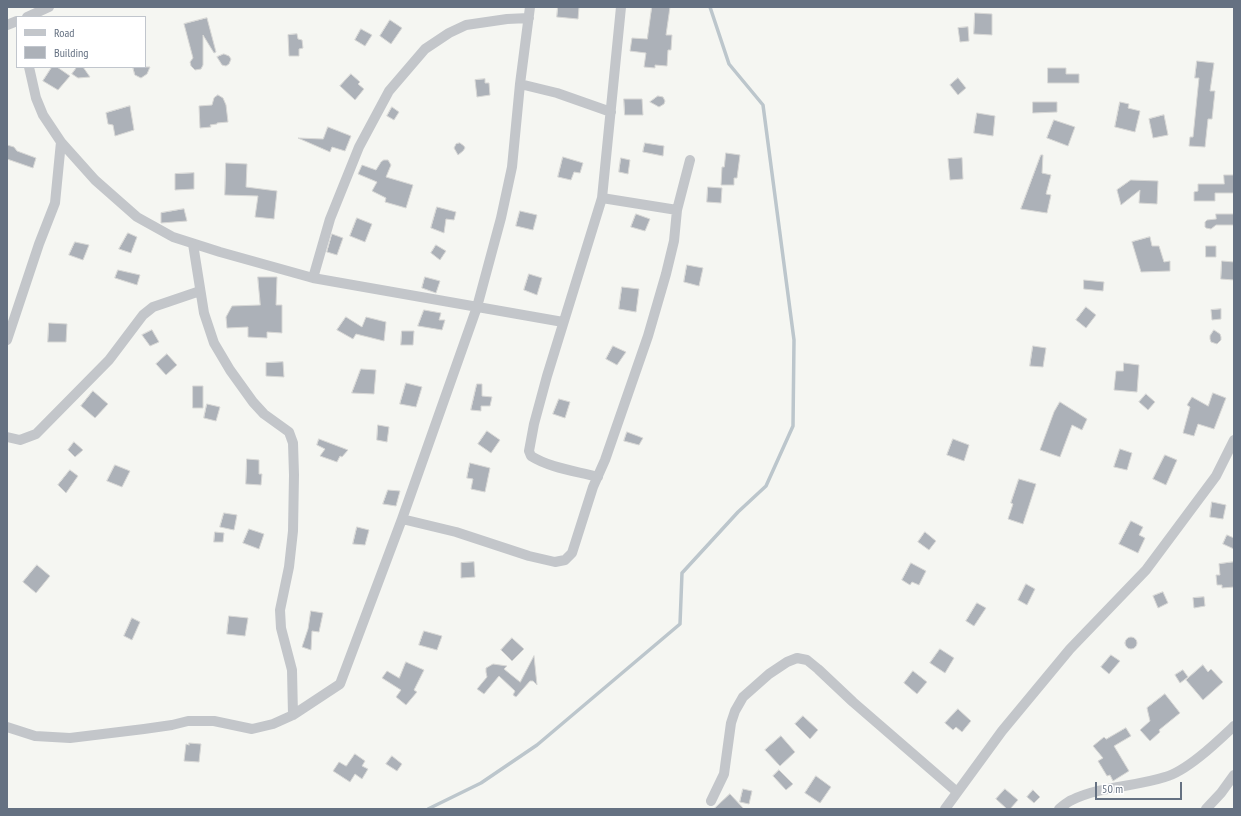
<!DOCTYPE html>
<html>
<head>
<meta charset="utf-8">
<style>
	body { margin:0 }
	#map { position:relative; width:1241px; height:816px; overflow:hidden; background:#f5f6f2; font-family:"PT Sans Narrow",sans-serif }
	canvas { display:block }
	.frame { position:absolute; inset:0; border:8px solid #657182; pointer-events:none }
	.legend { position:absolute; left:16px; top:16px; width:130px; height:52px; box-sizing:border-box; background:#fff; border:1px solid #c1c6cd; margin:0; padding:5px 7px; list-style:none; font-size:12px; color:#657182 }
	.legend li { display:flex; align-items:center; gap:8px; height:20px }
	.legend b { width:20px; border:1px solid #c1c6cd }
	.scale { position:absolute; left:1095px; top:782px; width:87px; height:18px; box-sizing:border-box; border:2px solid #657182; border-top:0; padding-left:5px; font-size:12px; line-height:14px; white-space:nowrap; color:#657182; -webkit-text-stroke:3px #fff; paint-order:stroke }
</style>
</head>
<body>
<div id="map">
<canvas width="1241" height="816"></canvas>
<div class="frame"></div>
<ul class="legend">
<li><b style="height:5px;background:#c3c6ca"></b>Road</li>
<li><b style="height:11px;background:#acb1b8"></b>Building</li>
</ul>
<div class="scale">50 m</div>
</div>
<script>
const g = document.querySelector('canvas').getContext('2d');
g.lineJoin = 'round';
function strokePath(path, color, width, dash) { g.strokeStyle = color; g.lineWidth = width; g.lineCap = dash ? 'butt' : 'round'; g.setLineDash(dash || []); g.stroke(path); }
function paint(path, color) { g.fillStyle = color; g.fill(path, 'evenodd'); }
const stream = new Path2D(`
	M428 809 481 783 537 745 680 624 682 573 738 512 766 486 793 426 794 340 763 105 729 64 710 7`);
const building = new Path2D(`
	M558 7H579L578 19 557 17Z
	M652 7H670L666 35H672L671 50H668L667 66 655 65V68L644 67 646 53 630 51 632 38 647 39Z
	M975 13 992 14V35L974 34Z
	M207 18 216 52 214 53 203 35V65L201 69 195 70 191 66 190 62 193 58 184 24Z
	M390 20 402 28 391 44 380 36Z
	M968 27 969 41 960 42 958 28Z
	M361 29 372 35 365 46 355 40Z
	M297 34 298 39 302 40 303 48 299 49V56H289L288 35Z
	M224 54 229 56 231 59 229 64 226 66 222 65 217 57Z
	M1197 61 1214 63 1210 91H1215L1212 119H1208L1205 147 1189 146 1190 137H1193L1199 78H1195Z
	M52 67H57L70 76 58 90 43 81Z
	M77 67H83L90 77 78 78 72 74Z
	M133 67H150L147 74 141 78 135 75Z
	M1048 68H1066V74H1079V83H1048Z
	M351 74 360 82 358 84 364 89 355 100 340 86Z
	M958 78 966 88 958 95 950 85Z
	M485 79V83H489L490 95 477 97 475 80Z
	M218 95 223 98 226 105 228 122 217 123V124L210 125 211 127 200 128 199 106 212 105 214 98Z
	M658 96 663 97 665 101 664 104 659 107 650 102Z
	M624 99H642L643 115H625Z
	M1033 102H1057V112L1033 113Z
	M1120 102 1129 104 1128 108 1140 111 1135 132 1115 127Z
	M130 106 134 130 115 136 113 125 108 124 106 113Z
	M392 107 399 112 394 120 387 116Z
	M977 113 995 116 993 136 974 133Z
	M1164 115 1168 135 1153 138 1149 119Z
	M1054 120 1075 127 1068 146 1047 138Z
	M328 127 351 136 345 151 332 147 330 152 298 138 323 139Z
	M460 143 464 146 465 148 463 151 458 155 454 148 456 144Z
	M645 143 664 146 663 156 643 152Z
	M7 145 14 147 17 151 36 158 33 168 7 159Z
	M726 153 740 155 737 178H734V185H721L722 167H724Z
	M1041 155H1043L1042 173 1051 175 1046 194 1051 195 1047 213 1021 209Z
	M563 157 583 163 580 173 574 172 571 180 558 177Z
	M621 158 630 160 628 174 619 172Z
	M962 158 963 179 950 180 948 159Z
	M384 160H388L391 165 386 177 413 185 406 208 385 202 386 198 372 191 377 182 358 174 362 165 376 170 381 162Z
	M226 163 247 164 246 187 277 191 274 219 255 217 258 196 225 195Z
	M194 173V189L175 190V174Z
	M1224 175H1234V193H1215V201H1194V192L1198 191V184H1224Z
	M1131 180 1158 181 1157 204 1139 203 1140 190 1121 205 1117 190Z
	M708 187 722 188 721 203 707 202Z
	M437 207 456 212 454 220 446 219 444 233 431 228Z
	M184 209 187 221 161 223V213Z
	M520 211 537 215 533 230 516 226Z
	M636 214 650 219 645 231 631 227Z
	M1216 214H1234V225H1216L1211 229 1206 228 1205 227V222L1207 220 1216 219Z
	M357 218 372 224 365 242 350 236Z
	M128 233 137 237 131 253 119 249Z
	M332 234 343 238 337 255 327 252Z
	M1150 237 1152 246H1159L1164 262 1170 261V271L1141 272 1132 242Z
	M75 242 89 245 83 260 69 255Z
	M436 245 446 251 440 260 431 253Z
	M1206 246H1216V257H1206Z
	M1222 261 1234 262V280L1221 279Z
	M687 265 703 268 699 286 684 282Z
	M118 270 140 275 137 285 115 278Z
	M529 274 542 278 537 295 524 290Z
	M258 277H277L276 305H282V333L267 332V338L248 337V327L227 328 226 317 232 306 260 305Z
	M425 277 440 281 436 293 422 288Z
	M1084 280 1104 282 1103 291 1084 289Z
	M622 287 639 289 636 312 619 309Z
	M1086 307 1096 315 1086 328 1076 320Z
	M1221 309V319L1212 320 1211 310Z
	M424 310 441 313 439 320H445L442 330 418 326Z
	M346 317 362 327 366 317 386 322 384 341 356 334 353 339 337 330Z
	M49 323 67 324 66 342H48Z
	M152 330 159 342 150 346 142 335Z
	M1214 330 1220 334 1221 337V340L1217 344 1211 342 1210 339V336Z
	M402 331H414L413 345H401Z
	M613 346 626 352 617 365 606 359Z
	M1033 346 1046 348 1043 367 1030 366Z
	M167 354 177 365 166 375 156 364Z
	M283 362 284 377 266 376V363Z
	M1124 363 1139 365 1137 392 1114 390 1116 371H1123Z
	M361 369 376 370 374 394 352 393Z
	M406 383 422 387 416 407 400 404Z
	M477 384H482V396L492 397 490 406H481V411L471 410Z
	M193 386H203V408H193Z
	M93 391 108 404 95 418 81 406Z
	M1213 393 1226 398 1214 429 1198 424 1194 436 1183 433 1190 407 1187 405 1192 397 1208 406Z
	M1146 394 1155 402 1148 410 1139 402Z
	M559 399 570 402 565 418 553 414Z
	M1060 402 1087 419 1082 430 1072 425 1060 457 1040 450 1054 412Z
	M207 404 220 407 216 421 204 418Z
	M378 425 389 427 387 442 377 440Z
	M487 431 500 440 491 453 478 444Z
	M627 432 643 438 639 445 624 441Z
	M319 439 348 450 342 457 340 456 337 462 320 456 325 449 317 445Z
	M953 439 969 445 964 461 947 455Z
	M74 442 83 450 75 457 68 450Z
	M1120 449 1132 453 1127 470 1114 467Z
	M1165 455 1177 460 1166 485 1153 479Z
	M247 459 259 460V474H262L261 485 246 484Z
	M470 463 490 468 485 492 471 489 473 479 467 478Z
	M115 465 130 471 122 487 107 481Z
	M70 470 78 476 66 493 58 485Z
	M1019 479 1036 484 1023 524 1008 519 1013 504 1011 503Z
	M388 490 400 491 396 506 383 504Z
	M1212 502 1226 505 1223 519 1210 517Z
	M224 513 237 515 234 530 220 527Z
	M1131 521 1143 527 1139 535 1145 538 1138 553 1119 544Z
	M357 527 369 530 365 545 353 544Z
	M249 529 264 534 259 549 243 543Z
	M215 532 224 533 223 542H214Z
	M925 532 936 541 929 550 918 542Z
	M1227 535 1234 538V549L1223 544Z
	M474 562 475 577 461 578V563Z
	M1234 562V587L1222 588V585H1217L1216 575H1220L1219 564Z
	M911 563 926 571 919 585 912 582 910 585 902 580Z
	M37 565 50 576 36 593 23 582Z
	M1026 584 1035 589 1027 605 1018 600Z
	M1163 592 1168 603 1158 608 1153 596Z
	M1204 597 1205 606 1194 608 1193 598Z
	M977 603 986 608 974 626 966 621Z
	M311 611 323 613 319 632 312 631 311 650 302 647 308 629Z
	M229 616 248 618 245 636 227 634Z
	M132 618 140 622 132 640 124 636Z
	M424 631 442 636 437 650 419 645Z
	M1125 643a6 6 0 1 1 12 0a6 6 0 1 1-12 0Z
	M512 638 524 649 512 661 501 650Z
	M940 649 954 658 945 673 930 663Z
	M1111 655 1120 661 1109 674 1101 667Z
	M534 656 537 685 533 681H530L516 697 513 695 515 691 499 676 484 694 477 689 487 677 486 672V668L493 664 507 666 504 669 520 682Z
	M406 662 424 670 414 690 417 692 406 705 396 697 401 690 382 678 387 671 399 678Z
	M1203 665 1208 672 1211 669 1223 682 1203 700 1186 680Z
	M1183 670 1188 677 1180 683 1175 675Z
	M913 671 927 682 917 694 904 683Z
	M1165 694 1180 713 1159 730 1160 732 1150 741 1140 730 1150 721 1147 708Z
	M958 709 971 721 962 732 956 727 953 730 945 723Z
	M803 716 818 730 810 739 795 724Z
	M1126 728 1131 736 1114 746 1129 771 1113 781 1110 775 1107 776 1098 761 1103 758 1093 746 1104 737 1106 739Z
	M781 736 795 752 780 766 765 750Z
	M189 743 201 744 199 762 184 761 186 744 189 745Z
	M355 754 365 761 362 766 368 769 362 779 355 774 350 782 333 771 339 762 346 766Z
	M392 756 402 764 397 771 386 764Z
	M779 770 793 784 786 790 773 776Z
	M816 776 831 787 820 803 805 793Z
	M743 789 752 791 749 804 740 802Z
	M1005 789 1018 800 1010 809H1007L996 799Z
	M1033 790 1040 797 1034 803 1027 797Z
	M730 794 744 809H714Z`);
const minor = new Path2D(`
	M27 17 49 7
	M7 25 17 21
	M29 67 36 98 43 115 61 142 95 180 137 217 173 237 220 252 313 278 563 322
	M520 84 557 93 611 112
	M602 198 677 210
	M193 244 204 313 214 343 230 370 253 402 264 414 289 432 293 443 294 475 293 531 289 567 280 610 281 628 292 670 293 715
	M313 278 330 219 359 147 389 91 425 49 449 33 466 25 507 19 529 18
	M7 340 39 244 55 203 61 142
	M7 437 20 440 36 434 109 360 143 315 153 307 200 291
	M598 477C576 471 550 468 531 456L529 451 534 424 547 376 602 198 621 7
	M402 519 456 532 529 556 555 562 565 560 572 553 593 487 605 460 648 336 666 274 674 241 677 210 690 160
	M7 727 35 736 70 738 144 729 172 725 188 721H214L252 729 273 724 293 715 340 684 402 519 477 307 501 218 512 167 520 84 530 7
	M711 801 724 774 731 723 735 711 743 697 769 674 787 662 797 658 807 660 818 669 853 702 957 792
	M945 809 1002 731 1070 649 1146 570 1216 476 1234 440
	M1059 809C1063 806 1067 802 1072 800 1101 786 1134 787 1165 777 1187 771 1217 742 1234 726
	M1206 809 1221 793 1234 775`);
strokePath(stream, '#bcc6cc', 3.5);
paint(building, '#acb1b8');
strokePath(building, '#d7d7d5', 1);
strokePath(minor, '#c3c6ca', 10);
</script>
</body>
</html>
